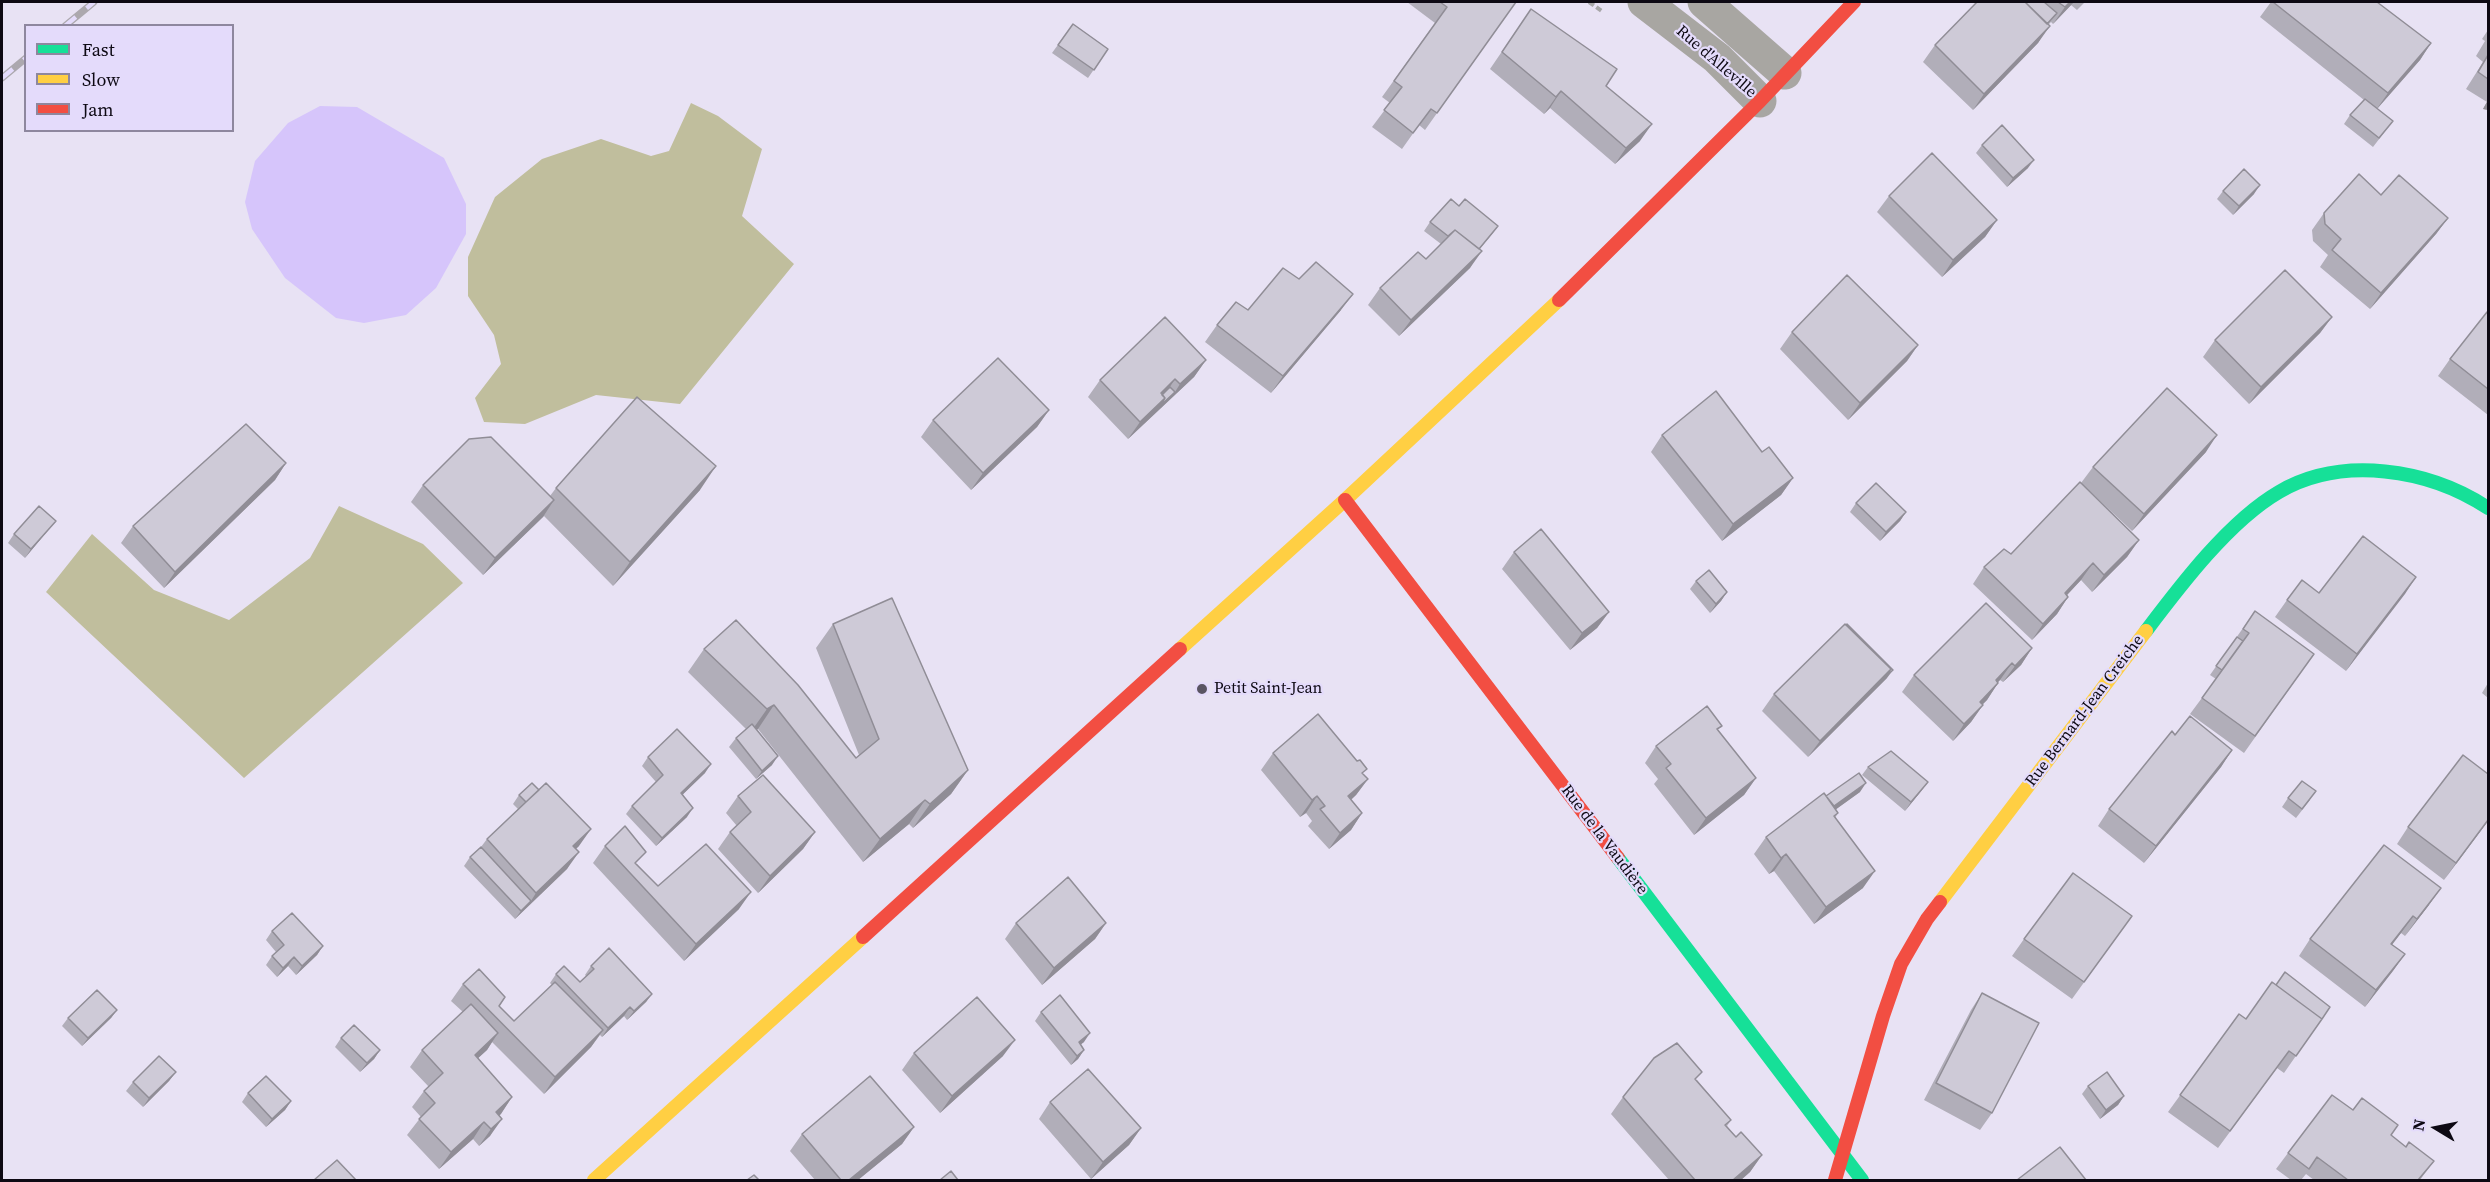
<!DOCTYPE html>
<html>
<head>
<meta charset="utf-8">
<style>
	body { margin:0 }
	#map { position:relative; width:2490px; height:1182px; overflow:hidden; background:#e8e2f4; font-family:"Source Serif 4",serif }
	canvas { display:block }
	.frame { position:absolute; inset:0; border:3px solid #0d0913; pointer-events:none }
	.legend { position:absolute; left:24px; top:24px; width:210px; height:108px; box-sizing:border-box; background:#e4dbfb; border:2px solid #8e879e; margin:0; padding:8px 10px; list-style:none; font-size:18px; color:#0d0913 }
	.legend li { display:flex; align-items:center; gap:12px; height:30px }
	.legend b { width:30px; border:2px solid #8e879e }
	.north { position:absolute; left:2406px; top:1098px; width:60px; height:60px; -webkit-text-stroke:4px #e4dbfb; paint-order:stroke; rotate:280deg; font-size:16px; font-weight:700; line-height:24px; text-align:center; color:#0d0913 }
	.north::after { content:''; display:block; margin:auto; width:21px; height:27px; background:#0d0913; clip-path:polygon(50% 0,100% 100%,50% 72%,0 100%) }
</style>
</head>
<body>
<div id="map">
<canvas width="2490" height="1182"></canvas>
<div class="frame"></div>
<ul class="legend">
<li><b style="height:8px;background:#16e098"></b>Fast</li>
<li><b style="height:8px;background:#ffcf43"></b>Slow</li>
<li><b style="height:8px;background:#f24e42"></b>Jam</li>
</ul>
<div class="north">N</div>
</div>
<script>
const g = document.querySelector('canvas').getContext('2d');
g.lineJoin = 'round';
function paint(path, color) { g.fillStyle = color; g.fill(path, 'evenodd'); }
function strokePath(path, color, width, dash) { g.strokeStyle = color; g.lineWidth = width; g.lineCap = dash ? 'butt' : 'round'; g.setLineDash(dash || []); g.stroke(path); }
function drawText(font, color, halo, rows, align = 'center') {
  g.font = font + ' "Source Serif 4",serif'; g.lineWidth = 4.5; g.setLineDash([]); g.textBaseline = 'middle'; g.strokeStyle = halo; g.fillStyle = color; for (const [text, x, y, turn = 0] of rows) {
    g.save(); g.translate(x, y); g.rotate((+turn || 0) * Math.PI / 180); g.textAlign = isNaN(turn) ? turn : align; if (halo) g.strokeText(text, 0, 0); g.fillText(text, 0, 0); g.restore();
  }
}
const forest = new Path2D(`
	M691 103 718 116 762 149 742 216 794 264 680 404 596 395 525 424 484 422 475 398 501 364 494 335 468 296V257L495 197 542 159 601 139 651 156 669 151Z
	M339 506 423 544 463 583 244 778 46 592 92 534 154 590 229 620 310 558Z`);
const water = new Path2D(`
	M320 106 357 107 444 158 466 204V234L436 288 406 315 364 323 336 318 285 278 252 229 245 202 255 161 288 123Z`);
const path = new Path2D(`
	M1589 2 1603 12`);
const street = new Path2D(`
	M1644 2 1717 58 1760 101
	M1704 2 1785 73`);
const fast = new Path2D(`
	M2146 631C2180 586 2229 521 2279 492 2342 455 2429 469 2488 508
	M1618 858 1862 1180`);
const slow = new Path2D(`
	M1180 649 1345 500 1559 300
	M1940 902 2146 631
	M594 1180 863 937`);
const jam = new Path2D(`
	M1559 300 1760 101 1854 2
	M1345 500 1618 858
	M863 937 1180 649
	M1835 1180 1883 1016 1901 964 1927 919 1940 902`);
const rail = new Path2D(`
	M65 26 94 2
	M2 78 26 58`);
const wall = new Path2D(`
	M1407 2H1516L1425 130 1419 125 1402 149 1372 127 1390 103 1382 97 1435 23Z
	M1977 2H2085L2077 10 2071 5 2072 4 2053 24 2051 22 2048 25 2038 43 1973 110 1923 62 1935 45Z
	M2271 2H2377L2431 43 2420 60 2377 109 2393 121 2373 147 2344 124 2350 115 2364 100 2260 17Z
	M1531 9 1606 86 1640 141 1615 164 1550 108 1544 114 1490 69Z
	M1073 24 1108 49 1088 78 1052 53Z
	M2488 30V110L2483 109 2487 102 2466 89 2483 62 2476 56 2485 41 2482 39Z
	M1982 145 2028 168 2007 187 1976 153Z
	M2223 191 2254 194 2233 215 2217 199Z
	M2381 195 2448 218 2436 234 2370 309 2320 267 2328 255 2313 241 2312 230 2324 213Z
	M1889 196 1997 220 1985 237 1942 277 1877 212Z
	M1430 222 1492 234 1479 249 1470 268 1399 336 1368 305 1380 288 1426 259 1441 244 1424 231Z
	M1248 310H1341L1271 393 1205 342 1217 325Z
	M2488 314V415L2438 376 2450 359Z
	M2332 317 2320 333 2249 404 2203 357 2215 340Z
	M1792 332 1918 345 1907 361 1848 420 1780 349Z
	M1206 360 1194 377 1128 439 1088 397 1100 380Z
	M1049 410 1037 427 971 490 921 437 933 420Z
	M1662 435 1762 452 1793 478 1781 495 1722 541 1651 452Z
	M2206 452 2132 531 2081 483 2093 467Z
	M286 463 275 480 164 588 121 543 133 526Z
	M423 485 550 496 556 488 700 490 613 586 544 516 483 575 411 502Z
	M1856 503 1906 512 1900 521 1880 541 1850 512Z
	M49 529 25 558 8 543 14 534Z
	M2139 540 2127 557 2092 592 2081 580 2067 595 2068 597 2057 614 2032 640 1973 584 1984 567 2011 554Z
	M1514 552 1609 612 1597 628 1570 650 1502 569Z
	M2416 577 2346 671 2275 617 2287 600 2319 593Z
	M1696 581 1727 592 1721 601 1710 613 1690 589Z
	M2255 611 2314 654 2244 753 2190 714 2216 679 2210 675Z
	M833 624 968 770 951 794 913 828 909 824 863 862 758 729 756 730 772 765 756 779 729 747 736 738 746 729 688 672 704 649 856 758 859 755 816 648Z
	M2032 648 2021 665 2003 682 2000 680 1998 682V683L1987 700 1982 705H1983L1971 722 1953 741 1902 692 1914 675Z
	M1887 678 1808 757 1762 711 1774 694Z
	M2488 683V698L2482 693Z
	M1719 731 1756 778 1744 795 1694 835 1654 784 1658 779 1645 763 1656 746Z
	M2175 735 2232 750 2221 767 2144 863 2098 826 2109 809Z
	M1273 753 1363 774 1368 779 1356 795 1351 800 1362 813 1351 830 1329 849 1308 826 1312 821 1306 813 1300 817 1261 770Z
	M648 757 705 773 683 794 687 817 656 846 626 814 632 806 656 782 642 766Z
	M1868 767 1922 790 1905 811 1862 775Z
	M1860 792 1836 809 1838 813 1835 818 1863 888 1814 924 1774 871 1769 874 1754 854 1766 837 1826 796Z
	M519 795 579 846 576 849 567 869 515 919 464 866 470 857 481 847 487 839 518 809 513 804Z
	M738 796 815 832 803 849 758 893 718 849 730 832 737 826 726 813Z
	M2288 798 2310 800 2296 818 2282 807Z
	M2488 821 2444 880 2397 844 2408 827Z
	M605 846 637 864 658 886 739 909 684 961 593 863Z
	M2429 905 2405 936 2401 933 2392 945 2405 954 2365 1007 2299 956 2310 939Z
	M2132 916 2072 999 2012 956 2024 939Z
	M1016 923H1106L1095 939 1042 985 1005 939Z
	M272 931 323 946 317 955 296 975 288 966 277 977 266 965 272 956 276 952 266 940Z
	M591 966 652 994 646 1002 627 1020 624 1016 602 1037 600 1035 591 1047 544 1094 492 1042 487 1050 478 1058 512 1097 499 1116 490 1136 479 1146 473 1139 439 1169 407 1135 421 1117 412 1107 424 1091 429 1087 410 1067 422 1050 463 1012 451 1001 463 984 499 1006 514 1021 552 985 550 983 556 974 580 982 586 976 585 975Z
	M2276 985 2330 1007 2284 1073 2277 1068 2218 1148 2168 1112 2239 1014 2246 1019Z
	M1982 993 1992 1113 1980 1130 1924 1100 1971 1010Z
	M117 1010 111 1018 82 1046 62 1026 68 1018Z
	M1041 1012 1084 1042 1080 1045 1084 1050 1078 1059 1071 1065 1035 1021Z
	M341 1038 380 1050 374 1059 360 1072 335 1047Z
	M914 1053 1003 1056 940 1113 902 1070Z
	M176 1072 169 1081 143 1107 126 1091 133 1082Z
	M1697 1080 1731 1120 1727 1126 1736 1137 1762 1155 1750 1172 1741 1180H1669L1611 1114 1623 1097Z
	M2088 1086 2124 1096 2118 1105 2100 1119 2082 1094Z
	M248 1093 291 1101 285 1110 266 1127 242 1102Z
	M1050 1102 1141 1128 1129 1145 1091 1179 1039 1119Z
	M2353 1110 2391 1135 2406 1147 2434 1161 2420 1180H2314L2306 1174 2301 1180H2291L2276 1169 2288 1153Z
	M914 1127 902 1144 858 1180H815L790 1151 802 1134Z`);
const shadedWall = new Path2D(`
	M2070 2H2074L2053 24 2065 7Z
	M2050 26 2038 43 1973 110 1984 94Z
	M2431 43 2420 60 2376 110 2388 93Z
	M1561 91 1550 108 1544 114 1556 97Z
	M2488 100V110L2483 109Z
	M1652 124 1640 141 1615 164 1626 148Z
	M2034 160 2028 168 2007 187 2013 178Z
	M2260 185 2254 194 2233 215 2239 206Z
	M2448 218 2436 234 2370 309 2381 293Z
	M1997 220 1985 237 1942 277 1953 260Z
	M1498 226 1492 234 1466 265 1472 256Z
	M1482 251 1470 268 1399 336 1411 320Z
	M1353 294 1341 310 1271 393 1283 376Z
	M2332 317 2320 333 2249 404 2261 387Z
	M1918 345 1907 361 1848 420 1860 403Z
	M1206 360 1194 377 1128 439 1140 422 1165 398 1175 392 1180 384Z
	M1175 379 1164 396 1161 393Z
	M1049 410 1037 427 971 490 983 473Z
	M2217 435 2206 452 2132 531 2144 514Z
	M286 463 275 480 164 588 175 572Z
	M716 466 700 490 613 586 630 562Z
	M1793 478 1781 495 1722 541 1733 524Z
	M554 500 543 517 483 575 495 558Z
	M1906 512 1900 521 1880 541 1886 532Z
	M56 521 49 529 25 558 31 549Z
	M2139 540 2127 557 2092 592 2104 575Z
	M2093 563 2081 580 2053 610 2065 593Z
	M2416 577 2405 594 2346 671 2357 654Z
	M1727 592 1721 601 1710 613 1716 604Z
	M2068 597 2057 614 2032 640 2043 624Z
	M1609 612 1597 628 1570 650 1582 633Z
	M2032 648 2021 665 2003 682 2015 666Z
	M2012 663 2000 680 1984 697 1996 680Z
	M1891 669 1893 670 1887 678 1808 757 1820 741Z
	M1998 683 1987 700 1968 719 1980 702Z
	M774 705 758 729 750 733 767 709Z
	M1983 705 1971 722 1953 741 1964 724Z
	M2232 750 2221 767 2144 863 2156 846Z
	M778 756 772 765 756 779 762 771Z
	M711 764 705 773 675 802 681 793Z
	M968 770 951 794 913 828 930 804Z
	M1756 778 1744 795 1694 835 1706 818Z
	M1368 779 1356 795 1336 813 1348 796Z
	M1928 782 1922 790 1905 811 1911 802Z
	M1866 783 1860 792 1824 818 1830 809Z
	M1317 796 1306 813 1300 817 1312 800Z
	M925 800 909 824 863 862 880 839Z
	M693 808 687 817 656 846 662 838Z
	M1362 813 1351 830 1329 849 1340 833Z
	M2488 820V821L2444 880 2456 863Z
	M591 829 579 846 561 862 573 846Z
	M815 832 803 849 758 893 770 876Z
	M579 852 567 869 515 919 521 911 531 901 536 893Z
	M1786 854 1774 871 1769 874 1781 858Z
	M1875 871 1863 888 1814 924 1826 907Z
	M2441 888 2429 905 2405 936 2417 919Z
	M751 892 739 909 684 961 696 944Z
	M2413 916 2401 933 2379 961 2391 944Z
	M1106 923 1095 939 1042 985 1054 968Z
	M323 946 317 955 296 975 302 966Z
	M2405 954 2393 971 2365 1007 2376 990Z
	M294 957 288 966 277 977 283 968Z
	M652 994 646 1002 627 1020 634 1011Z
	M630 1007 624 1016 602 1037 608 1028Z
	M117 1010 111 1018 82 1046 88 1038Z
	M603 1030 591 1047 544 1094 555 1077Z
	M498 1033 487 1050 463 1072 475 1055Z
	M1090 1033 1084 1042 1072 1051 1079 1042Z
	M1015 1040 1003 1056 940 1113 952 1096Z
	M380 1050 374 1059 360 1072 367 1063Z
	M1084 1050 1078 1059 1071 1065 1077 1056Z
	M176 1072 169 1081 143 1107 149 1098Z
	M2124 1096 2118 1105 2100 1119 2106 1110Z
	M512 1097 501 1114 488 1126 496 1112Z
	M291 1101 285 1110 266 1127 272 1119Z
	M502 1119 490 1136 479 1146 491 1129Z
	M484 1122 473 1139 439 1169 451 1152Z
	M914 1127 902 1144 858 1180H849Z
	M1141 1128 1129 1145 1091 1179 1103 1162Z
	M1762 1155 1750 1172 1741 1180H1733Z`);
const building = new Path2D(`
	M1440 2H1516L1437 113 1431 109 1413 133 1384 110 1402 87 1394 81 1447 7Z
	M1977 2H2025L2050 26 1984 94 1935 45Z
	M2025 2H2044L2057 13 2047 24Z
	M2058 2H2070L2065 7Z
	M2273 2H2377L2431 43 2388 93Z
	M1531 9 1617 69 1606 86 1652 124 1626 148 1561 91 1556 97 1502 52Z
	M1073 24 1108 49 1094 70 1058 45Z
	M2488 55V79L2478 72Z
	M2365 99 2393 121 2379 138 2350 115Z
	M2002 125 2034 160 2013 178 1982 145Z
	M1932 153 1997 220 1953 260 1889 196Z
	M2244 169 2260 185 2239 206 2223 191Z
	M2359 174 2381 195 2399 175 2448 218 2381 293 2332 250 2341 239 2325 224 2324 213Z
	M1451 199 1459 206 1465 199 1498 226 1479 249 1455 230 1448 236 1430 222Z
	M1455 230 1482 251 1411 320 1380 288 1418 252 1426 259Z
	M1316 262 1353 294 1283 376 1217 325 1236 302 1248 310 1283 268 1299 279Z
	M2285 270 2332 317 2261 387 2215 340Z
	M1847 275 1918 345 1860 403 1792 332Z
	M2487 312 2488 314V389L2450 359Z
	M1165 317 1206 360 1180 384 1175 379 1161 393 1165 398 1140 422 1100 380Z
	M998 358 1049 410 983 473 933 420Z
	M1170 387 1175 392 1160 406 1165 398 1162 395Z
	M2167 388 2217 435 2144 514 2093 467Z
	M1716 391 1762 452 1769 447 1793 478 1733 524 1662 435Z
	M637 397 716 466 630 562 556 488Z
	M246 424 286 463 175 572 133 526Z
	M491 437 554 500 495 558 423 485 469 439Z
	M2080 482 2139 540 2104 575 2093 563 2065 593 2068 597 2043 624 1984 567 2004 549 2011 554Z
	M1876 483 1906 512 1886 532 1856 503Z
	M39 506 56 521 31 549 14 534Z
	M1541 529 1609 612 1582 633 1514 552Z
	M2363 536 2416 577 2357 654 2287 600 2302 580 2319 593Z
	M1709 570 1727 592 1716 604 1696 581Z
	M892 598 968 770 930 804 925 800 880 839 774 705 767 709 704 649 736 620 798 685 856 758 879 739 833 624Z
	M1986 603 2032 648 2015 666 2012 663 1996 680 1998 683 1980 702 1983 705 1964 724 1914 675Z
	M2255 611 2314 654 2255 736 2202 698 2249 633 2243 629Z
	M1845 624 1891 669 1820 741 1774 694Z
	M1847 624 1893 670 1885 677 1891 669 1846 625Z
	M2237 637 2243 641 2222 670 2216 666Z
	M1707 706 1722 726 1717 729 1756 778 1706 818 1666 768 1671 764 1656 746Z
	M1318 714 1357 761 1360 760 1367 769 1362 773 1368 779 1348 796 1362 813 1340 833 1320 809 1325 806 1317 796 1312 800 1273 753Z
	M2190 716 2232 750 2156 846 2109 809 2172 731 2175 735Z
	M752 724 778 756 762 771 736 738Z
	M677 729 711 764 681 793 693 808 662 838 632 806 663 775 648 757Z
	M1891 751 1928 782 1911 802 1868 767Z
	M2463 755 2488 774V820L2456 863 2408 827Z
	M1859 773 1866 783 1834 806 1826 796Z
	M763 775 815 832 770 876 730 832 751 812 738 796Z
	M2302 781 2316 791 2302 809 2288 798Z
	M532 783 539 790 526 802 519 795Z
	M546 783 591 829 573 846 579 852 536 893 487 839Z
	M1824 793 1838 813 1834 816 1875 871 1826 907 1786 854 1781 858 1766 837Z
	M625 826 646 852 635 863 658 886 706 844 751 892 696 944 605 846Z
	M2384 845 2441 888 2417 919 2413 916 2391 944 2405 954 2376 990 2310 939Z
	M481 847 531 901 521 911 470 857Z
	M2073 873 2132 916 2084 982 2024 939Z
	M1068 877 1106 923 1054 968 1016 923Z
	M292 913 323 946 302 966 294 957 283 968 272 956 284 945 272 931Z
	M609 948 652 994 634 1011 630 1007 608 1028 556 974 564 966 580 982 594 969 591 966Z
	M479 969 505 997 499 1006 514 1021 555 982 603 1030 555 1077 463 984Z
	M2285 972 2330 1007 2322 1019 2276 985Z
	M2272 982 2322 1019 2296 1056 2289 1051 2230 1131 2180 1095 2239 1014 2246 1019Z
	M97 990 117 1010 88 1038 68 1018Z
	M1982 993 2039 1023 1992 1113 1936 1083Z
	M1060 995 1090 1033 1079 1042 1084 1050 1077 1056 1041 1012Z
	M977 997 1015 1040 952 1096 914 1053Z
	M471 1004 498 1033 475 1055 512 1097 496 1112 502 1119 491 1129 484 1122 451 1152 419 1119 435 1103 424 1091 443 1073 422 1050Z
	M354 1025 380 1050 367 1063 341 1038Z
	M1677 1043 1702 1072 1695 1079 1731 1120 1725 1125 1736 1137 1741 1132 1762 1155 1733 1180H1695L1623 1097 1654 1058Z
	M159 1056 176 1072 149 1098 133 1082Z
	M1088 1069 1141 1128 1103 1162 1050 1102Z
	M2107 1072 2124 1096 2106 1110 2088 1086Z
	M266 1076 291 1101 272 1119 248 1093Z
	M870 1076 914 1127 849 1180H841L802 1134Z
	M2332 1095 2353 1110 2362 1098 2398 1125 2391 1135 2406 1147 2409 1142 2434 1161 2418 1180H2348L2317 1157 2309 1169 2288 1153Z
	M2060 1147 2086 1180H2017Z
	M337 1160 356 1180H314Z
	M951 1171 958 1180H940Z
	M754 1175 759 1180H747Z`);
const markers = [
	[1202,689,6,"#5a5562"]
];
const streetNames = [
	["Rue d'Alleville",1716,62,41],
	["Rue Bernard-Jean Creiche",2085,711,-53],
	["Rue de la Vaudière",1604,840,53]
];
const poiNames = [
	["Petit Saint-Jean",1214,689]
];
paint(forest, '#c0be9d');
paint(water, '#d6c5fb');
strokePath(path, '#a7a6a8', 4, [6, 3]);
strokePath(street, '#a8a6a2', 33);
strokePath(fast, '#16e098', 14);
strokePath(slow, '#ffcf43', 14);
strokePath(jam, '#f24e42', 14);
strokePath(rail, '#aca8ae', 7);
strokePath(rail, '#e4dbfb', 4.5, [14]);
paint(wall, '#b1aeb9');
paint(shadedWall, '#908d96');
paint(building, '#cecad7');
strokePath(building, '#908d96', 1.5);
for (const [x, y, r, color] of markers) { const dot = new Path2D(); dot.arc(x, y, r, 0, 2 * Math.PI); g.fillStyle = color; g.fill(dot); strokePath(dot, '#e4dbfb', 2); }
drawText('16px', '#0d0913', '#e4dbfb', streetNames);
drawText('16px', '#0d0913', '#e4dbfb', poiNames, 'left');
</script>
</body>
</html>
